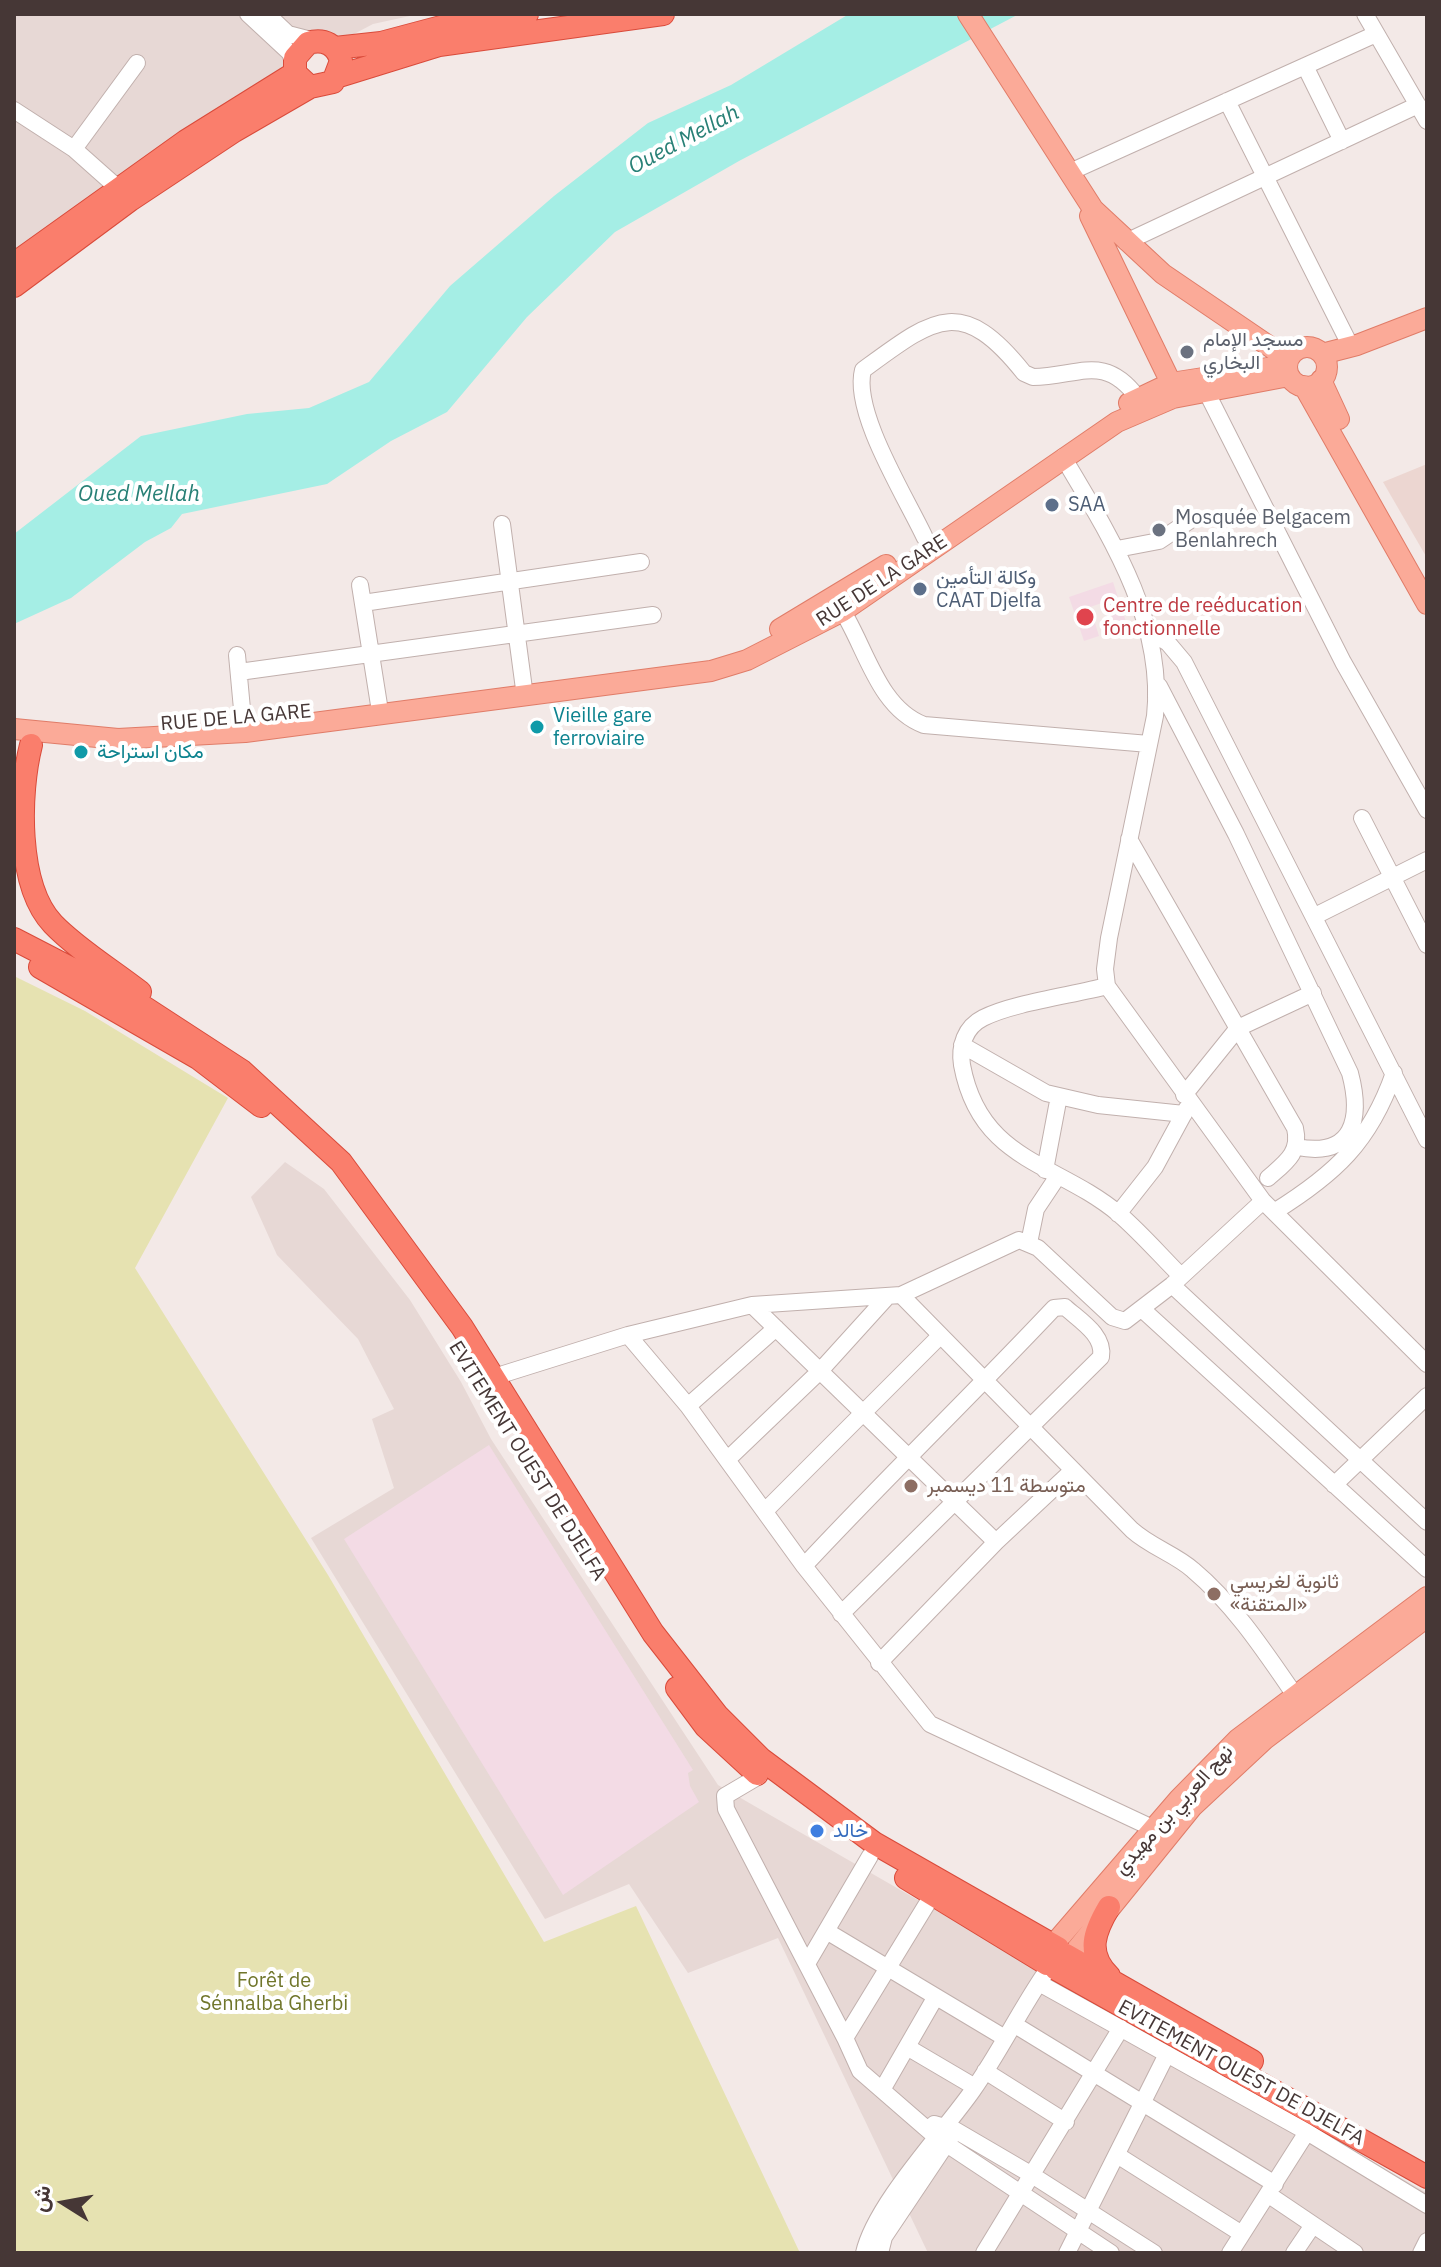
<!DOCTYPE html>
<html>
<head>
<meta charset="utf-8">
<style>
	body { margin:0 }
	#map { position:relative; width:1441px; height:2267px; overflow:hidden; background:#f3e9e7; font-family:"IBM Plex Sans",Vazirmatn,sans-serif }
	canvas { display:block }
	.frame { position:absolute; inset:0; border:16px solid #463736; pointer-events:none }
	.north { position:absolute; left:24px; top:2163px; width:80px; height:80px; -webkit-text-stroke:6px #fff; paint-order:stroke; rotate:281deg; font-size:22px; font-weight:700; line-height:32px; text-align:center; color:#463736 }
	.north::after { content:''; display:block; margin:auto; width:28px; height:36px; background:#463736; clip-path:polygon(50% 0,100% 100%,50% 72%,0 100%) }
</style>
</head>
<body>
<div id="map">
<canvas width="1441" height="2267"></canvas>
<div class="frame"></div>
<div class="north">ش</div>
</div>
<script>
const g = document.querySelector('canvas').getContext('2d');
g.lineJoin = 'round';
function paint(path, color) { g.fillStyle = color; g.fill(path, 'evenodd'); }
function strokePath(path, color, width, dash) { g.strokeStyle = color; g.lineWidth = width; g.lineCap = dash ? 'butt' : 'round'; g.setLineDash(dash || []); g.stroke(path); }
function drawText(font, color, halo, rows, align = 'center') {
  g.font = font + ' "IBM Plex Sans",Vazirmatn,sans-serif'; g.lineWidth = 8; g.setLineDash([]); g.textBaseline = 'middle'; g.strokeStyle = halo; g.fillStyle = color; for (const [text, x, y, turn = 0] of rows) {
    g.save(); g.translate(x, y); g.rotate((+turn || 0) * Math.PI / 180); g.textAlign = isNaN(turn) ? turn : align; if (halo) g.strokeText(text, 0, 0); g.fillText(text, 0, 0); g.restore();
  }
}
const residential = new Path2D(`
	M14 14H419L373 24 282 72 14 258Z
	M285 1162 324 1189 410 1300 461 1382 491 1439 718 1785 1427 2193V2253H928L778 1938 688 1973 629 1884 545 1919 311 1538 394 1488 372 1419 394 1409 358 1339 277 1255 251 1197Z`);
const education = new Path2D(`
	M1427 464V558L1383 482Z`);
const medical = new Path2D(`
	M1113 582 1128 628 1112 633 1102 603 1090 607 1099 636 1084 641 1069 597Z
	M489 1445 693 1770 688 1773 690 1786 699 1802 563 1895 344 1539Z`);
const green = new Path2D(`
	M14 976 85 1011 228 1098 135 1268 328 1575 544 1942 636 1906 800 2253H14Z`);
const water = new Path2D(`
	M849 14H1019L739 161 615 232 527 317 447 412 391 441 327 484 182 514 171 528 145 542 71 598 14 624V534L141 436 247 414 309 408 369 382 450 286 554 196 648 123 731 85Z`);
const minor = new Path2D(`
	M248 14 290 53 294 65
	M267 14 288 34 315 41
	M1365 14 1427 121
	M1305 66 1342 141
	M1227 101 1351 347
	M14 110 74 149 119 189
	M74 149 137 63
	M1070 172 1376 34
	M1126 242 1418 105
	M1206 391 1343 662 1427 810
	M1063 457C1110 536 1165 622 1155 716L1109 938 1105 969 1107 986 1263 1201 1427 1364
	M502 524 524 689
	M925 538C906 497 852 412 863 370 934 318 961 294 1024 373L1033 377C1078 377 1104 352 1138 398
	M1117 549 1159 541 1189 521
	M360 585 379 705
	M837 602C865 642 876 707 924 725L1149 744
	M363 603 641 562
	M1147 630 1168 643 1184 662 1427 1140
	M237 655 243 720
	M239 672 653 615
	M1159 686 1236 834 1350 1073C1362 1118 1354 1158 1297 1147
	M1362 818 1427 945
	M1129 839 1295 1128C1301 1153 1285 1163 1268 1178
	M1315 916 1427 860
	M1107 986C1073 995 1012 1003 983 1018 965 1027 959 1046 962 1065 980 1162 1057 1162 1119 1214 1141 1233 1160 1255 1180 1275
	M962 1045 1046 1093 1098 1105 1184 1114
	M1184 1095 1238 1028 1313 993
	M1045 1170 1059 1096
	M1274 1212C1335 1174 1370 1142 1394 1073
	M1118 1214 1155 1167 1187 1108
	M1029 1243 1036 1209 1058 1176
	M1172 1285 1427 1522
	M901 1295 1132 1530C1151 1547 1175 1554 1193 1570 1236 1606 1269 1658 1301 1704
	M752 1305 996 1542
	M1143 1310 1427 1569
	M628 1335 688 1406 804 1566 930 1724 1163 1833
	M478 1382 628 1335 752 1305 901 1295 1019 1240 1038 1248 1112 1317 1125 1321 1172 1285 1263 1201
	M688 1406 776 1328
	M728 1459 820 1371 888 1296
	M1334 1485 1427 1396
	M766 1510 939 1337
	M804 1566C886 1478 972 1395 1054 1308L1065 1307C1079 1320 1105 1335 1101 1357L841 1614
	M879 1663 996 1542 1073 1470
	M759 1776 725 1796 726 1809 845 2038 933 1894
	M828 1932 1005 2038
	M808 1962 870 1856
	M1039 1983 1307 2132 1427 2205
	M1015 2025 1275 2184
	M845 2038 860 2071 936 2137 1111 2253
	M907 2047 975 2087
	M985 2071 1066 2122
	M882 2090 935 1998
	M934 2124 955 2130 1032 2175 1154 2253
	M1117 2155 1242 2234
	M1269 2195 1355 2253
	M864 2253C875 2204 943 2133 973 2090 999 2053 1019 2012 1044 1975
	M880 2253 884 2237 951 2137
	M984 2253 1121 2028
	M1067 2253 1167 2054
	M1230 2253 1307 2132
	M1294 2253 1313 2225
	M1421 2253 1427 2241`);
const major = new Path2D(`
	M968 14 1093 209 1163 274 1288 359
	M1090 216 1171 383
	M1287 367a20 20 0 1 1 40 0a20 20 0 1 1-40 0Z
	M1322 354 1357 345 1427 318
	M1321 380 1339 419
	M1304 386 1427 604
	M1129 403 1171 383 1287 365
	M780 629 886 565
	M14 729 118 739 245 732 711 671 747 660 843 611 1117 422 1173 398 1289 376
	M1048 1951 1179 1799 1238 1739 1427 1597
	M1064 1965 1192 1807 1265 1739 1427 1617`);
const highway = new Path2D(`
	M335 48 381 43 456 23 527 14
	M339 76 439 45 663 14
	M14 264 186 141 295 73
	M14 286 130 200 234 131 310 87 333 82 341 61C337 45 324 38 308 43L295 58V73L310 87
	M31 745C19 792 16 885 53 924 77 949 112 970 140 992
	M14 939 136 1002 242 1071 341 1162 462 1327 653 1633 717 1715 761 1759 874 1843 1058 1948
	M40 967 198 1058 261 1106
	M677 1688 706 1727 757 1774
	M906 1878 1047 1964
	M1109 1907C1094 1932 1086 1953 1109 1976
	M1066 1955 1252 2061
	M1056 1969 1427 2177`);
const markers = [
	[1187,352,8,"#6b7280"],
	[1052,505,8,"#5c6f8a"],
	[1159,530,8,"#6b7280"],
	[920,589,8,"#5c6f8a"],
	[1085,617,10,"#e0444e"],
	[537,727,8,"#0f9aa8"],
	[81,752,8,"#0f9aa8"],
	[911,1486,8,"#8d6e63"],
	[1214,1594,8,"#8d6e63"],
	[817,1831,8,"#3f7fe0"]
];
const worshipNames = [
	["مسجد الإمام",1203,340],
	["البخاري",1203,363],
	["Mosquée Belgacem",1175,518],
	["Benlahrech",1175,541]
];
const serviceNames = [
	["SAA",1068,505],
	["وكالة التأمين",936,578],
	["CAAT Djelfa",936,601]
];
const streetNames = [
	["RUE DE LA GARE",882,581,-33],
	["RUE DE LA GARE",236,718,-5],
	["EVITEMENT OUEST DE DJELFA",527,1461,58],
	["نهج العربي بن مهيدي",1174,1810,-48],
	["EVITEMENT OUEST DE DJELFA",1241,2073,29]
];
const healthNames = [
	["Centre de reéducation",1103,606],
	["fonctionnelle",1103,629]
];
const cultureNames = [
	["Vieille gare",553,716],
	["ferroviaire",553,739],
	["مكان استراحة",97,752]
];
const educationNames = [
	["متوسطة 11 ديسمبر",927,1486],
	["ثانوية لغريسي",1230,1582],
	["«المتقنة»",1230,1605]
];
const shopNames = [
	["خالد",833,1831]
];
const parkNames = [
	["Forêt de",274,1981],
	["Sénnalba Gherbi",274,2004]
];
const waterNames = [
	["Oued Mellah",684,140,-28],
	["Oued Mellah",139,495]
];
paint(residential, '#e7d8d5');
paint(education, '#ecd6d1');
paint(medical, '#f3dbe5');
paint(green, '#e6e2b1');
paint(water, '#a5eee5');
strokePath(minor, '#c1b0ad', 18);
strokePath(major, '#e07c68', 22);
strokePath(highway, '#d94b3b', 24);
strokePath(minor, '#fff', 16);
strokePath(major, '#fbaa98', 20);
strokePath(highway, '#fa7e6c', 22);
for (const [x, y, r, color] of markers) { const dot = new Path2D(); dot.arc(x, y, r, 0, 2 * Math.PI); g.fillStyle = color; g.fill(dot); strokePath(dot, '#fff', 3); }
drawText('20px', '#5b616d', '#fff', worshipNames, 'left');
drawText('20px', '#4e5e75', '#fff', serviceNames, 'left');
drawText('20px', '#463736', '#fff', streetNames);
drawText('20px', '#be3a42', '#fff', healthNames, 'left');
drawText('20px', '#0d838f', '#fff', cultureNames, 'left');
drawText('20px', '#785e54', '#fff', educationNames, 'left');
drawText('20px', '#366cbe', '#fff', shopNames, 'left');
drawText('20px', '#70762b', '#fff', parkNames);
drawText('italic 22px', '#288076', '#fff', waterNames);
</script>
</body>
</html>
